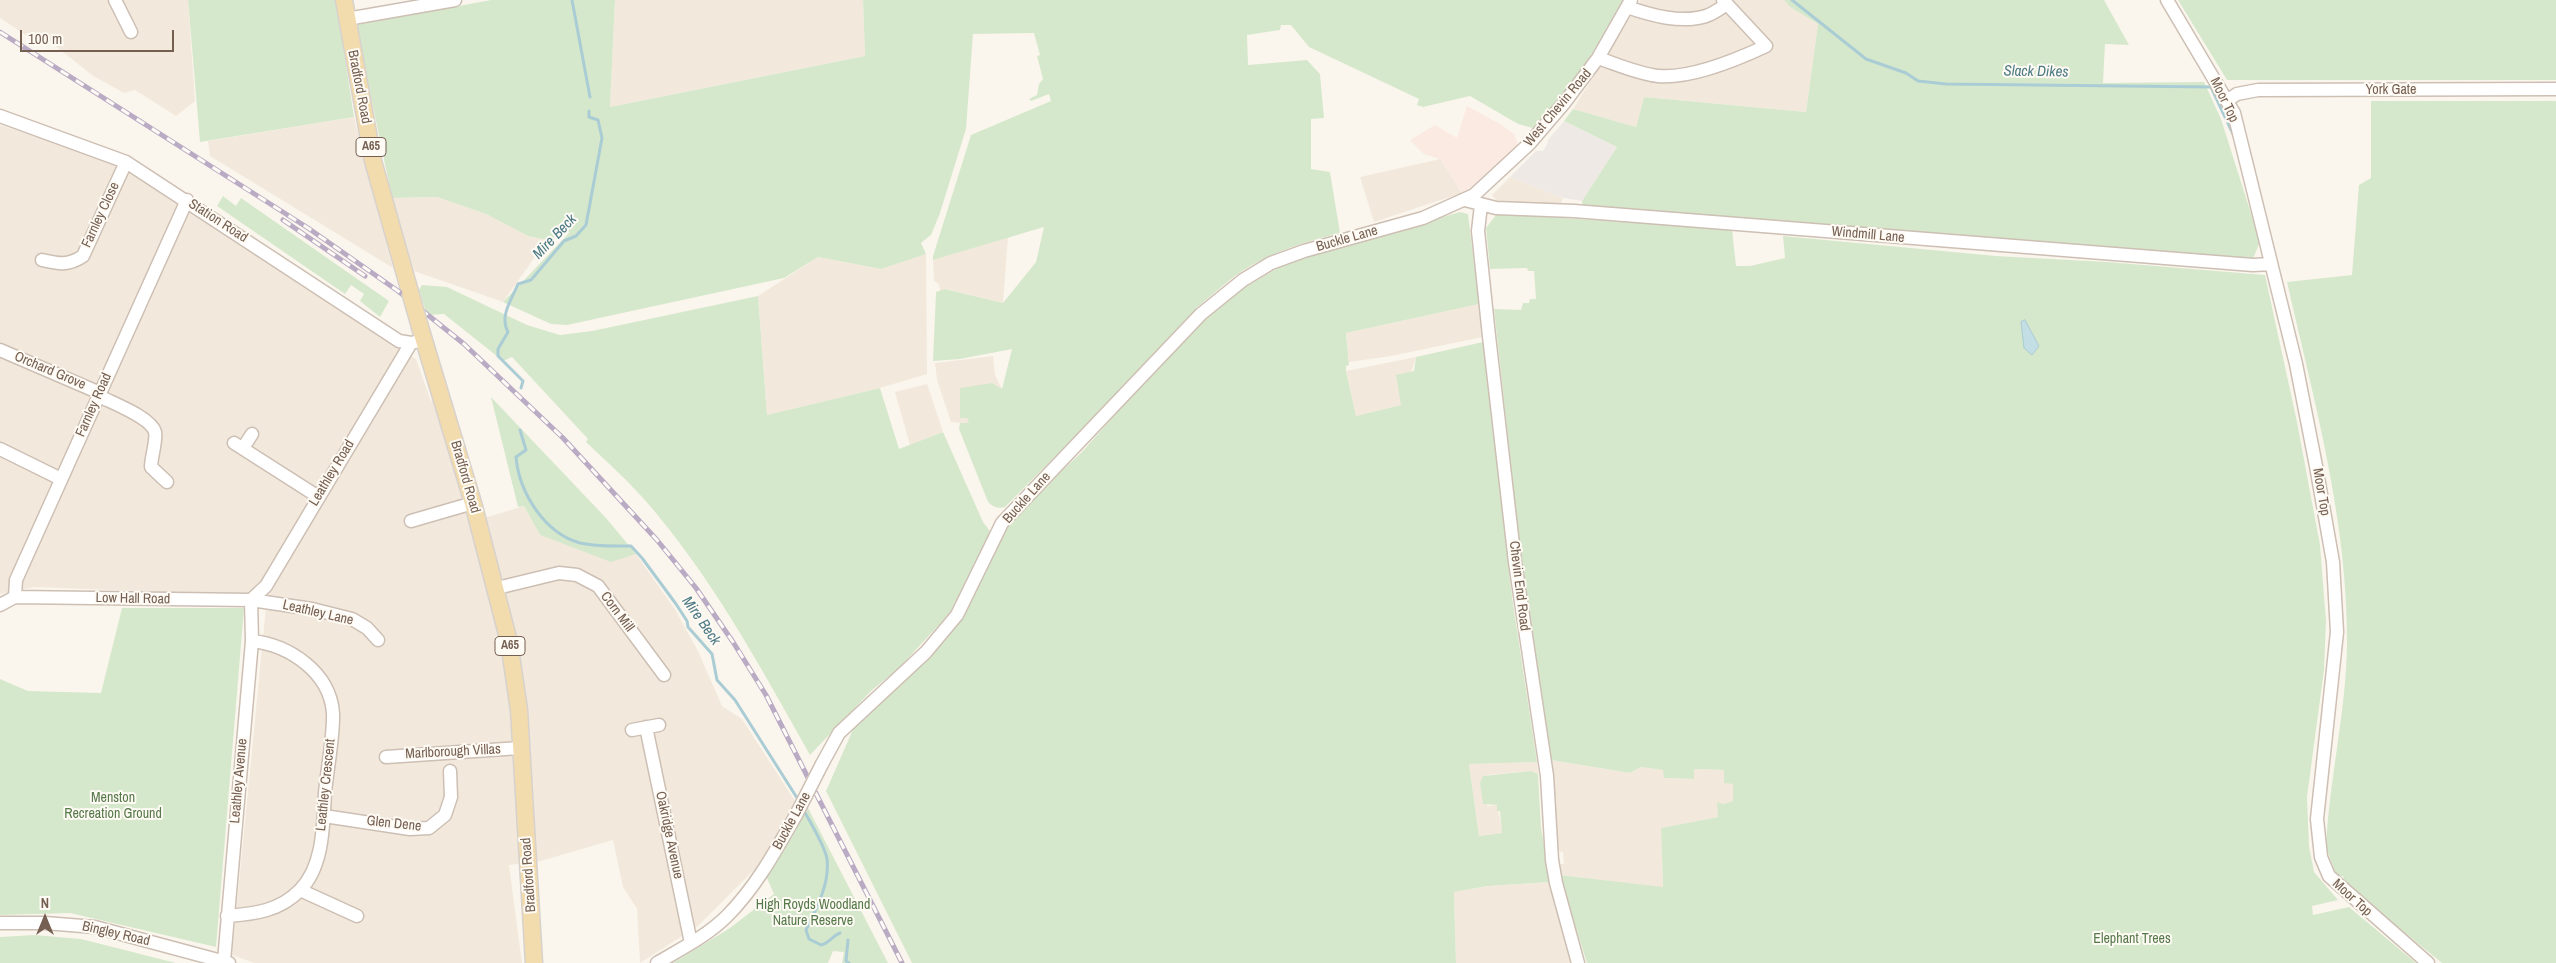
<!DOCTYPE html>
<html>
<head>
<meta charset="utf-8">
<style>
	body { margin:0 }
	#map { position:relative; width:2556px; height:963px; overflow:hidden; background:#fbf6ed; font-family:"Archivo Narrow",sans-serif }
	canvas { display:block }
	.north { position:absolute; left:20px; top:893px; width:50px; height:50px; -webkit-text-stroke:4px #fefaf4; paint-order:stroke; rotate:0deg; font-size:14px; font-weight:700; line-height:20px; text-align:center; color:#755f51 }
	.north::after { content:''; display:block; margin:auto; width:18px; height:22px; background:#755f51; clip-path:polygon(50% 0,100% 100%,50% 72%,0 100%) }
	.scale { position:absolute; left:20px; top:30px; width:154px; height:22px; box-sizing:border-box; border:2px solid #755f51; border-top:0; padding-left:6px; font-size:15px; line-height:18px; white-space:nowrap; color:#755f51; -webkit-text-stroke:4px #fefaf4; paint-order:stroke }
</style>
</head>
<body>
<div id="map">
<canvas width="2556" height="963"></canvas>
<div class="north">N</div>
<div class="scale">100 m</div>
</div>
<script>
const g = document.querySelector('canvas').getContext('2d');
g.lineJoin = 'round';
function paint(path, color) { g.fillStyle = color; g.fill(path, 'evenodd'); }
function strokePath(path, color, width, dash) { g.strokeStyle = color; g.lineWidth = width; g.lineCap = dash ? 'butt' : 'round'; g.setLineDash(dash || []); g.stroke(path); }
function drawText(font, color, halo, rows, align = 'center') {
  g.font = font + ' "Archivo Narrow",sans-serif'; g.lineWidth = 4; g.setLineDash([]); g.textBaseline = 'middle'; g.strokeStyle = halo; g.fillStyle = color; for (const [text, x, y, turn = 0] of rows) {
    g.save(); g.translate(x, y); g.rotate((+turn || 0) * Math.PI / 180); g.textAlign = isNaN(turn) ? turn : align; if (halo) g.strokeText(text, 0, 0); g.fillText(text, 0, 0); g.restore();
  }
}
const residential = new Path2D(`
	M0 0H188L195 101 176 116 135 90 124 93 93 76 42 35 36 42 0 18Z
	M615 0H863L865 56 610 107Z
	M1641 0H1784L1790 7 1818 24 1806 112 1644 97 1636 127 1573 109Z
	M354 117 371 186 393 268 210 156 208 141Z
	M0 125 115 163 416 359 431 401 436 400 471 522 524 506 540 535 611 561 636 554 676 611 698 651 722 706 742 719 795 801 763 861 698 926 640 963 637 909 623 887 613 840 541 861 509 865 522 963H254L232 955 267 596 34 587 0 594Z
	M1440 159 1462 193 1374 222 1360 177Z
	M1510 177 1563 198 1560 207 1498 203 1492 195Z
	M437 197 486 214 528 236 547 240 503 302 414 271 392 198Z
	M1008 237 1003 303 946 289 940 291 939 284 934 281 933 260Z
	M926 254 927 374 880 388 767 415 758 296 818 257 881 269Z
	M1479 304 1483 337 1391 356 1349 362 1346 333Z
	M993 356 995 375 1002 389 969 424 951 422 937 380 935 363Z
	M1416 357 1401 405 1356 416 1346 371Z
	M927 384 943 432 910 445 895 392Z
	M1551 760 1630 773 1641 767 1664 770V778L1693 779 1694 769 1724 770 1733 783V801L1723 804 1718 817 1661 828 1663 888 1559 875 1558 864H1564L1563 852 1557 851Z
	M1537 762 1538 774 1531 771 1487 775V806L1497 805 1503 833 1479 836 1469 764Z
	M1551 882 1571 963H1456L1454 892 1488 886Z`);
const commercial = new Path2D(`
	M1467 106 1500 124 1514 134 1519 147 1477 184 1462 193 1440 159 1424 154 1410 140 1435 125 1457 138Z`);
const industrial = new Path2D(`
	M1564 121 1617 147 1582 201 1563 198 1510 177 1536 151H1543L1548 143V140Z`);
const green = new Path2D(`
	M188 0H336L354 117 200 142Z
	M491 0H615L610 107 865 56 863 0H1623L1587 62 1541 123 1533 128 1518 124 1470 96 1423 107 1417 105 1419 99 1309 47 1291 25H1281L1280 30 1247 35 1248 65 1307 60 1320 74 1324 118 1311 119V169L1330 172 1340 233C1307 241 1271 252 1242 271 1226 282 1211 296 1196 308L1197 313 1005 507C998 509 993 507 988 502L959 429 960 423H969L967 418H960V388L992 383 1002 389 1012 349 960 359 933 361 936 292 945 289 1003 303 1036 262 1044 227 933 260V256L971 135 1051 101 1049 94 1031 101 1029 99 1037 95 1039 84 1043 79 1037 56 1040 55 1034 33 973 34 966 129 940 213 931 235 921 243 926 254 881 269 818 257 784 278 567 325 551 324 503 302 570 232 547 240 528 236 486 214 437 197 392 198 356 25Z
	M1784 0H2104L2129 45 2105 44 2103 83 2204 82 2221 119 2260 242 2252 261 1583 208 1582 201 1617 147 1564 121 1573 109 1636 127 1644 97 1806 112 1818 24 1790 7Z
	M2178 0H2556V80H2227Z
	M2371 101H2556V963H2442L2346 885 2343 876H2337L2326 848C2329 780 2346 713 2347 645 2348 521 2314 401 2287 282L2352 275 2359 185 2371 178Z
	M223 196 236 206 241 198 389 301 380 317 360 301 364 294 351 285 345 294 217 206Z
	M1460 212 1468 214 1479 304 1346 333 1349 365 1346 366V371L1356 416 1401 405 1396 375 1414 371 1416 357 1483 342 1512 597 1537 762 1469 764 1479 836 1502 833 1500 811H1497V805L1483 804 1480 783 1483 776 1531 771 1538 774 1541 828 1551 882 1488 886 1454 892 1456 963H912L826 791 855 725 932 654 1005 529 1026 504 1081 453 1201 318 1229 297 1288 262Z
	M1502 214 1732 229 1736 266H1750L1785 258 1783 236 1996 256 2107 262 2265 275 2297 422 2320 545 2326 621 2324 670 2307 797 2309 846 2314 872 2338 900 2312 906 2313 915 2349 907 2416 963H1587L1559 875 1663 887 1661 828 1718 817 1717 802 1723 804 1733 801V784L1724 783V770L1694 769V779L1664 778 1663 770 1641 767 1630 773 1551 760 1530 641 1494 309 1521 310 1523 303H1529L1530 299H1536L1534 271H1528L1527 268 1490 269 1486 228 1496 215Z
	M422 285 447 287 527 325 560 335 592 331 758 296 767 415 880 388 899 449 943 432 983 522 990 531 986 545 949 614 898 669 872 690 810 755C760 666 711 575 643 498 625 478 605 460 586 442L588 439 512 357 503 361 444 314 427 315 419 290Z
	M491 397 606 518 636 554 611 562 540 535 524 506 518 507Z
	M122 608H244L216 947 70 913 0 915V679L28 691 101 693Z
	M807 806 888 963H842L844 952 833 951 828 963H673L730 928 774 894 766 876Z
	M34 935 81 939 176 963H0V937Z`);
const water = new Path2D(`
	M2025 320 2039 346 2032 355 2024 348 2021 322Z`);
const stream = new Path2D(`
	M572 0 590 97
	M1792 0 1866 59 1906 73 1918 81 1946 84 2211 87 2233 134
	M521 388 523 381 498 356V349L508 332C499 316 512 299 518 284L531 280 564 241 576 236 586 225 602 138 598 120 589 117V111
	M520 430 526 450 516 457C519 492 544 533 580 543 597 547 613 546 631 546L642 558 676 604 687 621 688 627 712 654 717 680 735 700 799 801
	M803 809C810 822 825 846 827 859 830 884 816 909 806 930L809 939 821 945C830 943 832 936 840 933
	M848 940 846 961 849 963`);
const minor = new Path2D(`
	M115 0 131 32
	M2167 0 2234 113 2296 364 2316 466 2333 562 2337 632 2317 819 2321 857 2329 876 2428 963
	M1627 7C1650 15 1681 24 1706 16 1713 14 1721 8 1727 4
	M347 19 455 0
	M1598 58C1616 64 1638 74 1658 76 1691 79 1736 60 1766 46L1723 0
	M2228 100 2237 94 2258 90 2556 89
	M0 116 126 162 399 341 411 343 424 340
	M1465 200 1496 208 1574 211 2253 265 2271 264
	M1481 205 1478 231 1489 336 1515 562 1547 776 1552 860 1556 883 1578 963
	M42 260C59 264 68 266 83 256L126 162
	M0 350 100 393
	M99 396C112 403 151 417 155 432 157 439 151 458 151 467L167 482
	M234 443 317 496
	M243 448 252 434
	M0 449 61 479
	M411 521 473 503
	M497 588 559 573 577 575 598 586 664 675
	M15 597 251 600 312 609 352 619 367 628 378 640
	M251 600 266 586 411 343
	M0 605 15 597 16 580 187 200
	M646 727 691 943
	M632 730 659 725
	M386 757 520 748
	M822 764 839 733 926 652 957 615 1002 523 1201 314 1243 280 1271 263 1304 251 1423 218 1474 195 1529 144 1565 102 1598 58 1631 0
	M324 816 410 829 429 828 445 815 451 797 450 771
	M300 890 357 916
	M227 916C254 914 280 911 300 890 324 866 323 824 325 793 327 770 334 735 333 713 330 672 289 645 252 641
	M0 923H45L95 927 229 963
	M224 961 252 641 251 600
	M657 963C681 949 707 936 727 916 756 887 776 850 796 815`);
const major = new Path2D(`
	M344 0 373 161 410 292
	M420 327 473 503 509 642 519 710 534 963`);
const rail = new Path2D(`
	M0 32 308 228 398 291 464 344 563 438 657 540 696 588 733 642 766 695 902 963
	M283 220 365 276`);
const minorBridge = new Path2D(`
	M796 815 822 764`);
const majorBridge = new Path2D(`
	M410 292 420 327`);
const shields = [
	[371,147,30],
	[510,646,30]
];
const shieldNames = [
	["A65",371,147],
	["A65",510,646]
];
const streetNames = [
	["Bradford Road",359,87,79],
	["York Gate",2391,90],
	["Moor Top",2224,100,64],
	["West Chevin Road",1558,108,-50],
	["Farnley Close",101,215,-65],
	["Station Road",218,221,33],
	["Windmill Lane",1868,235,5],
	["Buckle Lane",1347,239,-16],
	["Orchard Grove",50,371,23],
	["Farnley Road",94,405,-66],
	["Leathley Road",332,473,-59],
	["Bradford Road",465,477,74],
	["Moor Top",2321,492,80],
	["Buckle Lane",1027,498,-48],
	["Chevin End Road",1519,586,83],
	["Low Hall Road",133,599,1],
	["Corn Mill",617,612,53],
	["Leathley Lane",318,613,13],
	["Marlborough Villas",453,752,-3],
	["Leathley Avenue",239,781,-85],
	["Leathley Crescent",326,785,-84],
	["Buckle Lane",792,821,-61],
	["Glen Dene",394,824,6],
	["Oakridge Avenue",669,835,78],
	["Bradford Road",529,875,-94],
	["Moor Top",2352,898,42],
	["Bingley Road",116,934,13]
];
const parkNames = [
	["Menston",113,798],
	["Recreation Ground",113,814],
	["High Royds Woodland",813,905],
	["Nature Reserve",813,921],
	["Elephant Trees",2132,939]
];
const waterNames = [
	["Slack Dikes",2036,72,1],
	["Mire Beck",555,237,-46],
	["Mire Beck",701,621,55]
];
paint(residential, '#f2e9dc');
paint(commercial, '#faeae2');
paint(industrial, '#eee9e5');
paint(green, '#d6e8cc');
paint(water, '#c3dee4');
strokePath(water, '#aaccd4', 1);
strokePath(stream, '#aaccd4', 3);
strokePath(minor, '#cdbfb3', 15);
strokePath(major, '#d8d2ce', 19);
strokePath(minor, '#fff', 12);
strokePath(major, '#f2dbad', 16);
strokePath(rail, '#baabc5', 5);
strokePath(rail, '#fefaf4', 3, [9]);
strokePath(minorBridge, '#cdbfb3', 15, []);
strokePath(majorBridge, '#d8d2ce', 19, []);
strokePath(minorBridge, '#fff', 12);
strokePath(majorBridge, '#f2dbad', 16);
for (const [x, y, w] of shields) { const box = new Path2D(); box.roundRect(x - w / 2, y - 9.5, w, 19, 4); g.fillStyle = '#fefaf4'; g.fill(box); strokePath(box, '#755f51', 1); }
drawText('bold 12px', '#755f51', null, shieldNames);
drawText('14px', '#755f51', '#fefaf4', streetNames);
drawText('14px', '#56794a', '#fefaf4', parkNames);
drawText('italic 15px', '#4c7a85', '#fefaf4', waterNames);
</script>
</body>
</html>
